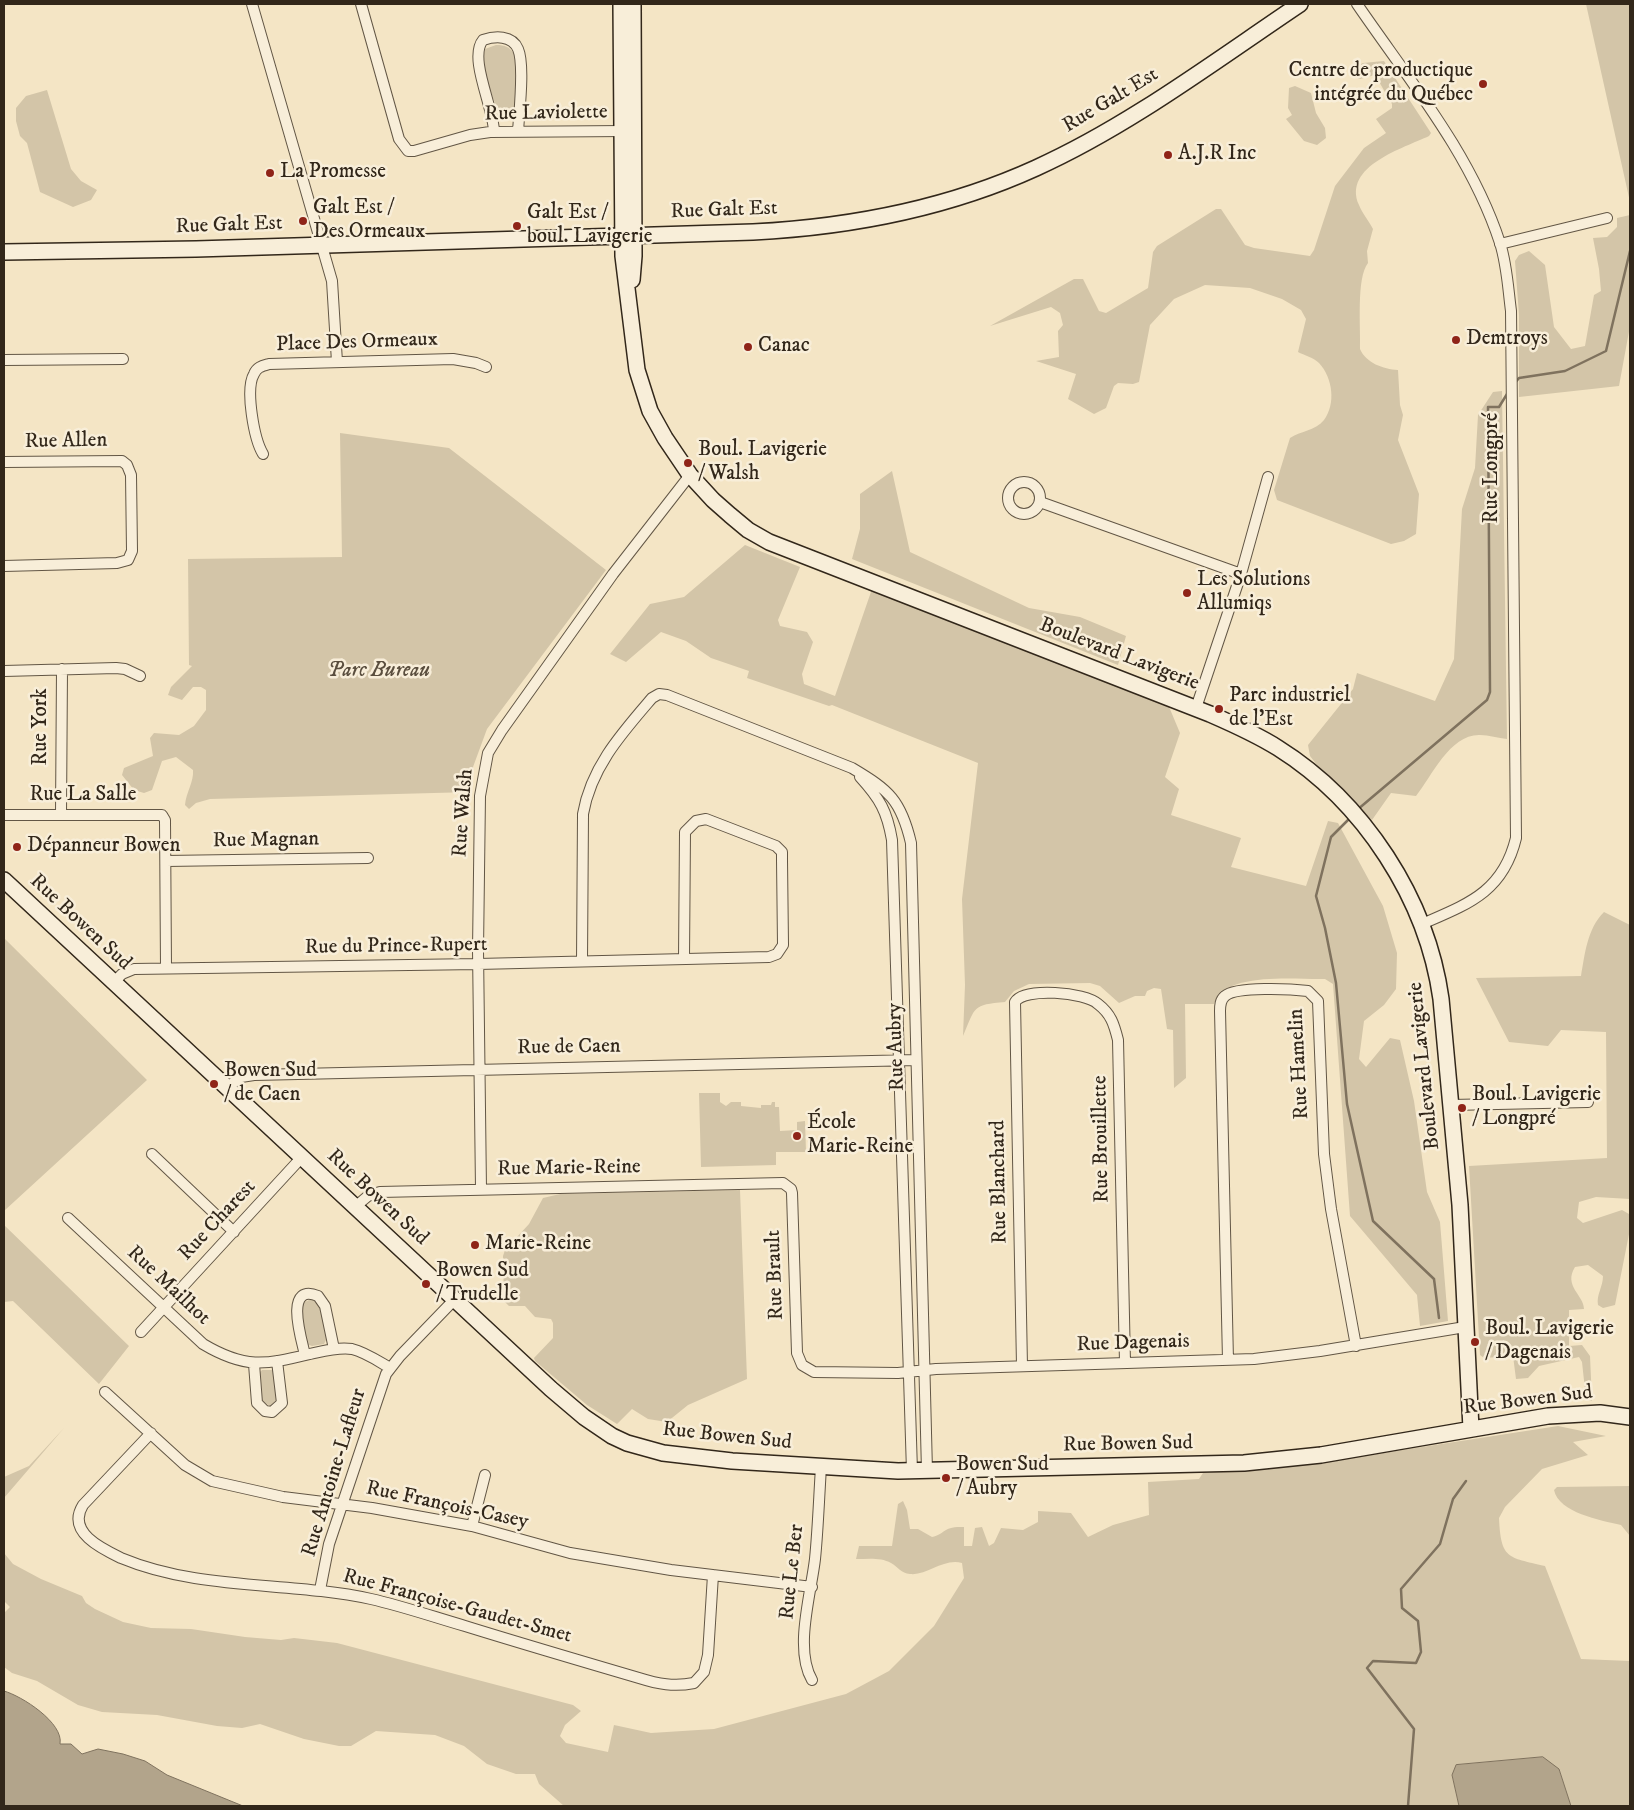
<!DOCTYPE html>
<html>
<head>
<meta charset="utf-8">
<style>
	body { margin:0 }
	#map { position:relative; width:1634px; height:1810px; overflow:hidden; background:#f4e5c5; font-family:"IM FELL DW Pica",serif }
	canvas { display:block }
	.frame { position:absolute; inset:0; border:5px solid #32271a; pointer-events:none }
</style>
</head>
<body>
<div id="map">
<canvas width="1634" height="1810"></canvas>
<div class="frame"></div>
</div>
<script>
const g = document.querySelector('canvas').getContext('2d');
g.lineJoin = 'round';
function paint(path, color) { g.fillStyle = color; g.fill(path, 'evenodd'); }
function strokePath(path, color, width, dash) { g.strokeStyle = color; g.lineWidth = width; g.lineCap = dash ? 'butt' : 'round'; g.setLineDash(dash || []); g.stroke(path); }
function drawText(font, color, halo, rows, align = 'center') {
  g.font = font + ' "IM FELL DW Pica",serif'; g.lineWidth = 5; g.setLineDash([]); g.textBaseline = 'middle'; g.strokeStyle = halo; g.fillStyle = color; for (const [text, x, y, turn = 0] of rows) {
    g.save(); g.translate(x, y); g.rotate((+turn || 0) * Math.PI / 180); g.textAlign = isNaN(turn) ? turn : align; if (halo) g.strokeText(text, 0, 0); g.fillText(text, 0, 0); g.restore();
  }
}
const green = new Path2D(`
	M1586 4H1630V202Z
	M496 45C505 45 510 47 515 55L516 107 510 114 504 115C493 110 480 60 485 49Z
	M1384 61 1431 133 1429 136C1404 148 1342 166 1359 205 1362 213 1369 221 1373 229L1367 251 1368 263C1356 278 1361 329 1360 349 1366 363 1383 369 1398 370L1400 405 1403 415 1398 440 1419 494 1416 534 1404 541 1391 544 1277 500 1274 490 1290 438C1300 431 1315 431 1324 420 1336 404 1333 378 1319 363 1314 358 1304 355 1298 352L1306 319 1301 310 1282 299 1250 288 1205 285 1174 299 1150 325 1139 382 1133 384 1118 383 1114 386 1106 408 1094 414 1068 399 1076 374 1036 361 1059 357 1058 331 1063 325 1060 313 1051 307 990 326 1074 279H1083L1099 311 1106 313 1148 288 1153 252 1157 246 1216 209H1221L1245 245 1254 248 1310 256 1314 250 1335 186 1364 148 1386 133 1376 119 1392 108V104L1375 75 1360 79 1354 77 1355 67 1363 63Z
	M1295 86 1311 93 1316 113 1325 128 1326 138 1317 145 1304 141 1286 119 1292 115 1288 108 1289 88Z
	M47 90 71 169 81 181 97 190 91 200 73 207 40 192 27 143 20 136 16 121V108L26 96Z
	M1630 215V326L1619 386 1519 397V315L1515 261 1519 255 1529 251 1545 265 1554 327 1571 349 1585 346 1594 295 1601 291 1599 269 1593 238 1607 237 1617 227V218Z
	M1502 391 1507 739C1498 738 1489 735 1480 735 1450 734 1432 776 1416 796L1391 793 1372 820 1317 765 1310 756 1308 745 1353 689 1357 673 1435 701 1454 659 1462 509 1475 468 1478 415 1493 392Z
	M340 433 449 448 606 570 487 729 473 767 471 792 210 799 196 803 189 809 185 805C186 792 194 782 193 770L176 757 162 761 152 790 144 793 134 790 122 775 124 768 153 756 150 738 154 733 179 735 194 726 206 710V690L201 687H193L182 700 168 695 171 687 192 666 189 665 188 559 342 557Z
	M892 471 910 552 1029 608 1080 617 1126 636 1118 665 852 559 860 529V494Z
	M745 545 800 567 778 620 780 626 807 632 813 642 802 674 804 684 835 696 872 589 1167 702 1180 733 1165 777 1179 789 1171 815 1241 838 1231 867 1306 886 1328 821 1338 823 1383 906 1397 953 1396 989 1384 1005 1364 1021 1359 1059 1366 1067 1390 1038 1400 1040 1414 1101 1427 1192 1440 1222 1448 1321 1420 1326 1417 1295 1350 1216 1333 984 1325 979C1296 980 1225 971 1214 1004H1185L1186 1078 1174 1088 1173 1030 1167 1029 1161 989 1154 988 1147 991 1145 996H1135L1119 1003 1100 986 1090 983 1029 984 1014 991 1005 1002C972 1005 976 1006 963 1036L965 985 962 899 978 763 832 705 829 706 747 678 749 671 711 658 686 641 661 632 626 662 610 654 650 604 684 597Z
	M1604 912 1630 925V1199L1596 1197 1579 1202 1577 1218 1583 1223 1622 1210 1629 1214 1630 1229 1615 1305 1603 1308 1598 1305C1596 1295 1603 1287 1603 1276L1588 1265 1575 1267C1563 1286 1584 1295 1584 1309L1569 1310V1346L1582 1345 1590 1356 1592 1401 1586 1399 1582 1362 1579 1357 1539 1366 1528 1378 1516 1379 1513 1356 1484 1358 1480 1355 1469 1166 1607 1158 1606 1032 1561 1030 1548 1046 1509 1042 1476 978 1581 976C1585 954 1587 929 1604 912Z
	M4 938 147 1080 4 1211Z
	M699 1093H720V1102L726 1106 731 1102H741V1106L761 1108V1105H771L772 1102H775V1107H779L780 1131 797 1130V1122L805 1121 806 1152H776V1165L701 1167Z
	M740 1190 747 1379 688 1405 667 1422 648 1419 632 1409 617 1424 587 1405 535 1361 534 1358 553 1338V1323L551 1319 535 1317 525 1306H509L504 1301 503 1256 505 1250 529 1224 543 1198 560 1194Z
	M4 1225 129 1346 99 1384 13 1301 4 1302Z
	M311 1299C325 1303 325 1326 327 1338L324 1344 312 1346 306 1344 301 1314 303 1303Z
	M262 1370H274L277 1399 270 1406 262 1401 259 1373Z
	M1558 1426 1606 1436 1573 1442 1588 1455 1542 1469 1505 1507 1499 1518C1501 1559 1507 1557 1545 1566L1581 1659 1630 1661V1806H1571L1559 1769 1452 1775 1459 1806H564L539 1784 535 1774H516L487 1764 464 1746 435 1735 376 1731 351 1746H339L304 1739 260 1724 242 1728 217 1726 157 1715 102 1712 78 1705 37 1681 12 1673 4 1667V1613L10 1607 4 1601V1553L13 1564 41 1579 82 1596 86 1603 95 1609 123 1622 151 1628 191 1629 245 1637 281 1640 294 1638 337 1643 573 1705 581 1711 565 1725 560 1736 566 1743 608 1752 614 1725 651 1733 714 1729 846 1694 889 1671 934 1626 964 1578 962 1563C943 1558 927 1576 910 1574 901 1573 898 1567 891 1563 881 1557 867 1559 856 1559L859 1546H892L898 1504 903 1501 907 1510 910 1529H918L932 1537C946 1534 942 1526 964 1527V1546H972L975 1528 982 1527 989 1546 994 1543 1001 1528 1023 1530 1038 1522V1511L1071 1513 1088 1537 1113 1525 1149 1515 1148 1482 1199 1479 1203 1473 1325 1462Z
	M64 1428 4 1498V1477L29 1466Z
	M1630 1486V1536L1621 1525C1600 1520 1559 1513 1554 1490L1557 1487Z`);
const water = new Path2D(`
	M4 1691C22 1696 64 1723 60 1744H71L82 1754 98 1749 123 1754 145 1761 167 1775 243 1806H4Z
	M1543 1757 1559 1769 1571 1806H1459L1452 1775 1456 1765Z`);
const stream = new Path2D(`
	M1515 383 1519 378 1565 371 1606 351 1630 251
	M1357 810 1487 700 1490 692 1488 407H1499L1507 394
	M1350 818 1331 837 1316 896 1325 928 1336 983 1347 1104 1373 1221 1434 1279 1439 1318
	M1408 1806 1414 1729 1367 1668 1373 1661 1416 1663 1421 1652 1418 1621 1402 1608 1401 1589 1440 1544 1453 1499 1466 1481`);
const street = new Path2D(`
	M252 4 332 281 337 362
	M361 4 399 139 408 151H414L470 135 490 132 626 131
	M1357 4C1409 80 1471 154 1500 243 1507 265 1508 288 1511 311L1516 838C1503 892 1468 904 1422 924
	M494 132C494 108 468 58 483 40 495 36 512 35 518 49 525 65 519 113 518 132
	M1500 244 1607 218
	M4 360 123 359
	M263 454C254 439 245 389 254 374 257 367 262 366 269 364L453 359 476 363 486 367
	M4 462 122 461 127 465 131 475 132 551 128 560 117 563 4 566
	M1008 498a16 16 0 1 1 32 0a16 16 0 1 1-32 0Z
	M1040 502 1241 574
	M4 671 116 668 125 669 140 676
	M1196 708 1241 574 1268 477
	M860 777C880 799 887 811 892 840L912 1471
	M61 814 62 669
	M4 815H162L165 820 166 968
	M166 861 368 858
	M582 961 583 814C591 767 622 733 652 698L659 694 667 695 852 768C889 790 901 800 911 843L927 1471
	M113 983 122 974 134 969 478 964 769 957 777 954 783 945 782 860V852L776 846 706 819 696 821 685 832 684 958
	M226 1088 241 1077 254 1075 916 1060
	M1452 1105 1588 1102
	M152 1154 234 1232
	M481 1189 478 950 480 796 488 753 502 730 613 574 690 475
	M355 1207 368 1196 380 1192 783 1183 791 1189 792 1193 797 1353 802 1365 814 1372 898 1373 936 1369 1254 1359 1320 1351 1465 1327
	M68 1218 203 1344C245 1369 264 1365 310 1354 324 1351 338 1347 352 1349 365 1352 378 1361 390 1368
	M141 1332 302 1157
	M305 1355C302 1341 283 1282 318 1296L325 1306 334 1349
	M1228 1360 1220 1011C1220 1006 1220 1000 1225 996 1236 986 1292 989 1308 991L1318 1001 1324 1154 1331 1209 1356 1346
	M254 1364 257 1403 265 1411 272 1412 282 1403 277 1361
	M1022 1366 1015 1002C1024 987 1085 992 1098 1004 1111 1014 1114 1024 1118 1040L1125 1363
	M105 1392 185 1465 212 1481 283 1497 372 1508 472 1526 570 1553 671 1570 812 1587
	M151 1433 83 1505C66 1532 102 1549 121 1558 200 1591 288 1581 371 1599 402 1606 434 1617 465 1626 523 1644 581 1661 639 1678 658 1684 674 1687 694 1683L704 1672 708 1655 713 1575
	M472 1526 485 1475
	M320 1590 329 1544 386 1374 400 1356 455 1299
	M812 1680C794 1649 811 1594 815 1559 818 1529 819 1498 821 1467`);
const secondary = new Path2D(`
	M621 4 623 256 637 370 650 411 665 438 690 475 713 500 730 515 748 530 769 542 1210 714C1233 724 1256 734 1278 748 1364 802 1427 899 1441 999L1460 1205 1471 1429
	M4 252 196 249 753 232C851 227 946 209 1036 168 1129 126 1215 61 1300 4
	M632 280 634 256 633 4
	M4 880 551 1389 584 1417 612 1436 627 1443 663 1453 732 1461 898 1471 1244 1463 1321 1455 1548 1416 1600 1413 1630 1417`);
const markers = [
	[1483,84,5,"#8f2418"],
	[1168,155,5,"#8f2418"],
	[270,173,5,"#8f2418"],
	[303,221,5,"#8f2418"],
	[517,226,5,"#8f2418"],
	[1456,340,5,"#8f2418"],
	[748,347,5,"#8f2418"],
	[688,463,5,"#8f2418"],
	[1187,593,5,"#8f2418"],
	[1219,709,5,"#8f2418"],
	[17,847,5,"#8f2418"],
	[214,1084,5,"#8f2418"],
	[1462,1108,5,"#8f2418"],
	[797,1136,5,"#8f2418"],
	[475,1245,5,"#8f2418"],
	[426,1284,5,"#8f2418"],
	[1475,1342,5,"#8f2418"],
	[946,1478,5,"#8f2418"]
];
const poiNames = [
	["Centre de productique",1473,72,"right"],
	["intégrée du Québec",1473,96,"right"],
	["A.J.R Inc",1178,155],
	["La Promesse",280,173],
	["Galt Est /",313,209],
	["Des Ormeaux",313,233],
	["Galt Est /",527,214],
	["boul. Lavigerie",527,238],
	["Demtroys",1466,340],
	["Canac",758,347],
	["Boul. Lavigerie",698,451],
	["/ Walsh",698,475],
	["Les Solutions",1197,581],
	["Allumiqs",1197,605],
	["Parc industriel",1229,697],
	["de l'Est",1229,721],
	["Dépanneur Bowen",27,847],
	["Bowen Sud",224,1072],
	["/ de Caen",224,1096],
	["Boul. Lavigerie",1472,1096],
	["/ Longpré",1472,1120],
	["École",807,1124],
	["Marie-Reine",807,1148],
	["Marie-Reine",485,1245],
	["Bowen Sud",436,1272],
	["/ Trudelle",436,1296],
	["Boul. Lavigerie",1485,1330],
	["/ Dagenais",1485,1354],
	["Bowen Sud",956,1466],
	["/ Aubry",956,1490]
];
const streetNames = [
	["Rue Galt Est",1111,101,-31],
	["Rue Laviolette",546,114,-1],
	["Rue Galt Est",724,211,-2],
	["Rue Galt Est",229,226,-2],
	["Place Des Ormeaux",357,343,-2],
	["Rue Allen",66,442,-1],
	["Rue Longpré",1493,468,-90],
	["Boulevard Lavigerie",1119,655,21],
	["Rue York",42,727,-90],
	["Rue La Salle",83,796],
	["Rue Walsh",464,813,-86],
	["Rue Magnan",266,841,-1],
	["Rue Bowen Sud",80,923,43],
	["Rue du Prince-Rupert",396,947,-1],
	["Rue Aubry",897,1047,-92],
	["Rue de Caen",569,1048,-1],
	["Rue Hamelin",1300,1064,-93],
	["Boulevard Lavigerie",1425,1066,-96],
	["Rue Brouillette",1102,1139,-91],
	["Rue Marie-Reine",569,1169,-1],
	["Rue Blanchard",1000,1182,-91],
	["Rue Bowen Sud",377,1198,43],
	["Rue Charest",218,1221,-47],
	["Rue Brault",776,1275,-92],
	["Rue Mailhot",168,1286,43],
	["Rue Dagenais",1133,1344,-2],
	["Rue Bowen Sud",1528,1401,-7],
	["Rue Bowen Sud",727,1437,6],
	["Rue Bowen Sud",1128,1445,-1],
	["Rue Antoine-Lafleur",335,1473,-73],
	["Rue François-Casey",447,1506,12],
	["Rue Le Ber",793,1572,-84],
	["Rue Françoise-Gaudet-Smet",457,1607,15]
];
const parkNames = [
	["Parc Bureau",379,672]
];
paint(green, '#d3c5a8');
paint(water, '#b2a48b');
strokePath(water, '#7f725e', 1);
strokePath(stream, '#7f725e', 2.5);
strokePath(street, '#625645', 12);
strokePath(secondary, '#32271a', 18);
strokePath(street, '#f8eed9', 10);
strokePath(secondary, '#f8eed9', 15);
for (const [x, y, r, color] of markers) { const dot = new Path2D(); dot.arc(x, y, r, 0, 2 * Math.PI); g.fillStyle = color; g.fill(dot); strokePath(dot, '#f8eed9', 2); }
drawText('21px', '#32271a', '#f8eed9', poiNames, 'left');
drawText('21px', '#32271a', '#f8eed9', streetNames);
drawText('italic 21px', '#5a4e3e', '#f8eed9', parkNames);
</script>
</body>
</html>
